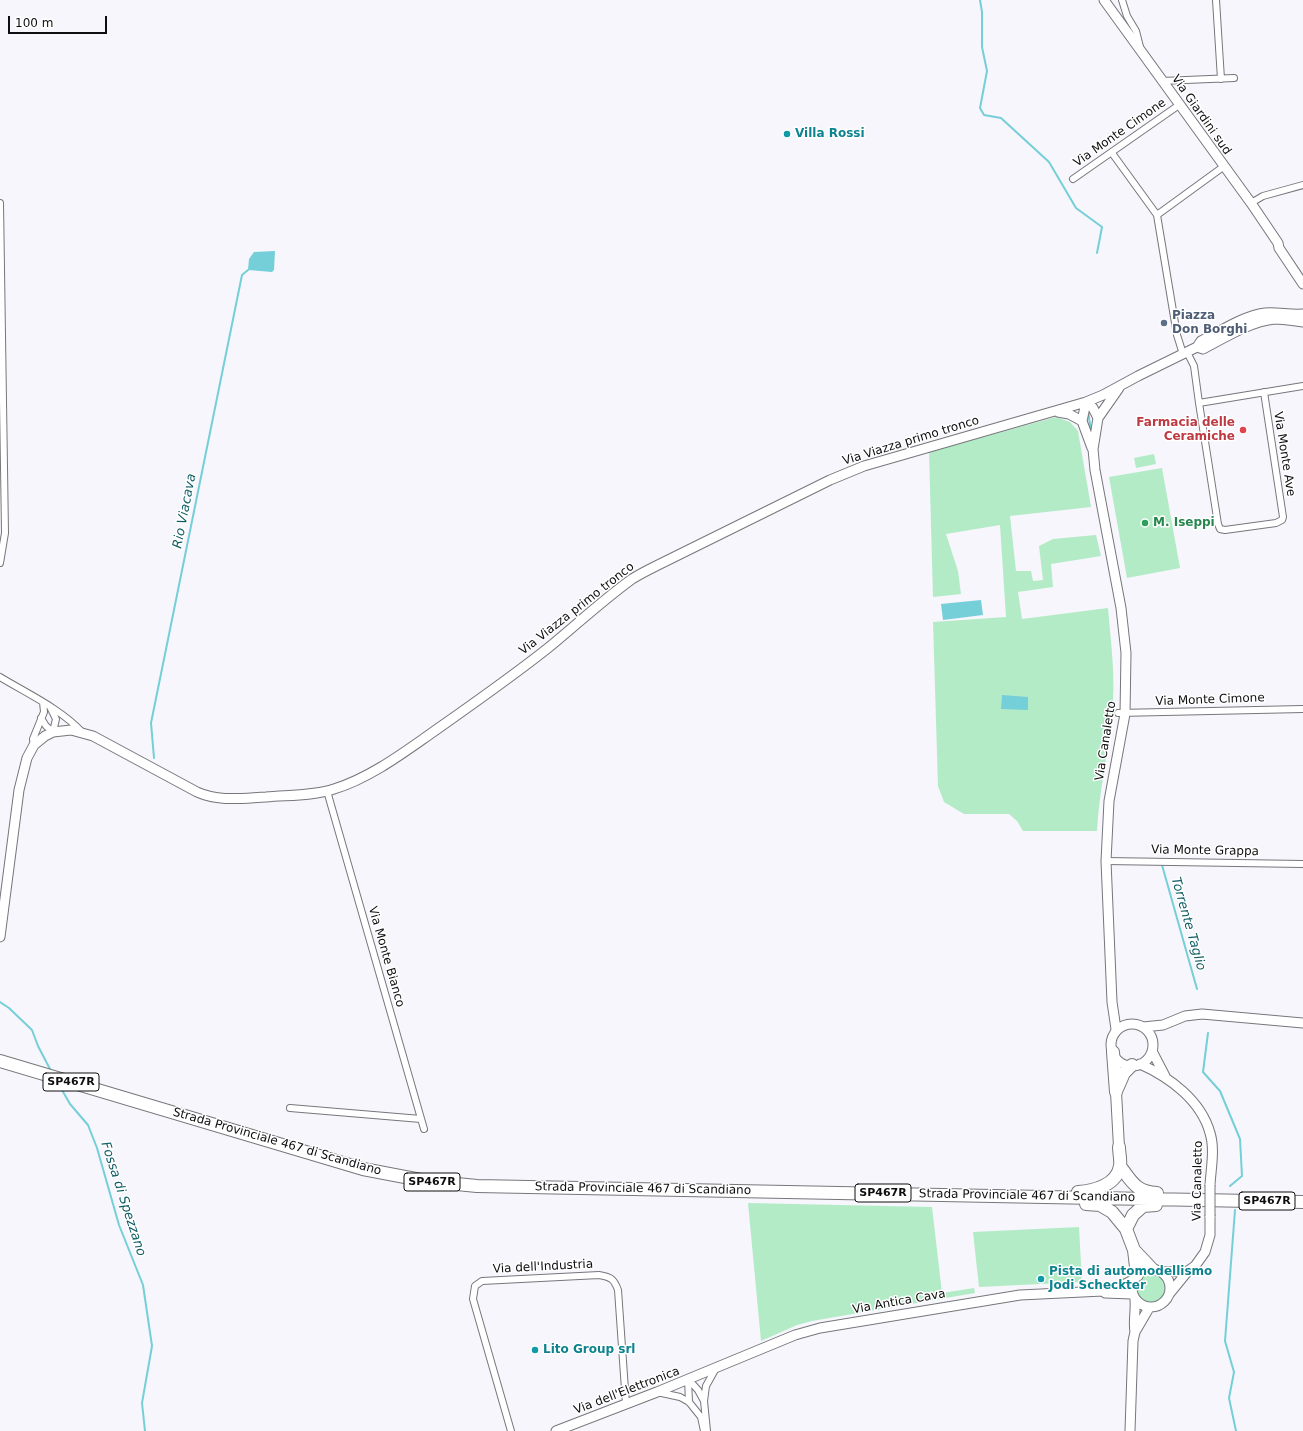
<!DOCTYPE html>
<html>
<head>
<meta charset="utf-8">
<style>
	body { margin:0 }
	#map { position:relative; width:1303px; height:1431px; overflow:hidden; background:#f6f6fc; font-family:"DejaVu Sans",sans-serif }
	canvas { display:block }
	.scale { position:absolute; left:8px; top:16px; width:99px; height:18px; box-sizing:border-box; border:2px solid #0e0e10; border-top:0; padding-left:5px; font-size:12px; line-height:14px; white-space:nowrap; color:#0e0e10; -webkit-text-stroke:3px #fff; paint-order:stroke }
</style>
</head>
<body>
<div id="map">
<canvas width="1303" height="1431"></canvas>
<div class="scale">100 m</div>
</div>
<script>
const g = document.querySelector('canvas').getContext('2d');
g.lineJoin = 'round';
function paint(path, color) { g.fillStyle = color; g.fill(path, 'evenodd'); }
function strokePath(path, color, width, dash) { g.strokeStyle = color; g.lineWidth = width; g.lineCap = dash ? 'butt' : 'round'; g.setLineDash(dash || []); g.stroke(path); }
function drawText(font, color, halo, rows, align = 'center') {
  g.font = font + ' "DejaVu Sans",sans-serif'; g.lineWidth = 3; g.setLineDash([]); g.textBaseline = 'middle'; g.strokeStyle = halo; g.fillStyle = color; for (const [text, x, y, turn = 0] of rows) {
    g.save(); g.translate(x, y); g.rotate((+turn || 0) * Math.PI / 180); g.textAlign = isNaN(turn) ? turn : align; if (halo) g.strokeText(text, 0, 0); g.fillText(text, 0, 0); g.restore();
  }
}
const green = new Path2D(`
	M1056 417 1070 422 1078 431 1091 507 1010 516 1016 571H1031L1033 581 1043 580 1039 546 1053 539 1096 535 1101 556 1051 564 1053 587 1018 592 1022 619 1108 608C1111 644 1116 679 1112 715 1108 754 1099 792 1097 831H1023L1017 821 1009 814H964L944 802 938 786 933 622 1006 617 1000 525 946 534 958 571 961 594 933 597 929 452Z
	M1154 454 1156 464 1136 468 1134 458Z
	M1162 468 1180 568 1127 578 1109 477Z
	M748 1203 932 1207 942 1293 974 1288 975 1293 812 1321 797 1325 761 1341Z
	M1079 1227 1082 1282 979 1287 973 1232Z
	M1136 1287a15 15 0 1 1 30 0a15 15 0 1 1-30 0Z`);
const water = new Path2D(`
	M275 251 274 270 272 272 248 270 249 259 254 252Z
	M981 600 983 615 943 620 941 604Z
	M1002 695 1028 697V710L1001 709Z`);
const stream = new Path2D(`
	M980 0 982 12V47L987 71 980 108 984 115 1001 118 1049 162 1076 208 1102 227 1097 253
	M1088 411 1091 431
	M154 758 151 723 242 275 248 270
	M1162 865 1197 989
	M0 1002 9 1008 32 1030 38 1046 51 1071
	M1208 1033 1203 1072 1220 1091 1240 1139 1242 1176 1230 1186
	M58 1083 70 1104 88 1125 97 1148 119 1225 143 1285 152 1346 142 1403 145 1431
	M1235 1210 1225 1341 1234 1372 1229 1398 1236 1431`);
const street = new Path2D(`
	M1122 0 1127 16 1136 31 1140 47
	M1216 0 1221 79
	M1162 81 1234 78
	M1112 153 1157 215 1177 335 1183 354
	M1073 179 1179 105
	M0 203 5 533 0 563
	M1251 203 1263 196 1303 185
	M1157 215 1223 167
	M1187 352 1194 366 1199 403 1303 386
	M1199 403 1218 524 1220 529 1225 530 1276 523 1282 520 1283 517 1264 392
	M0 677C28 694 61 709 83 733
	M1118 713 1303 709
	M41 718 46 726 53 732 56 719 50 707
	M34 745 33 739 44 712 43 702
	M327 791 424 1129
	M1106 861 1303 864
	M290 1108 421 1119
	M688 1379 698 1390 704 1401
	M688 1379 689 1402
	M657 1392 680 1397 689 1402 701 1417 704 1431
	M511 1431 473 1299 475 1286 482 1281 599 1275C611 1277 614 1279 618 1290L626 1404
	M707 1431 704 1401 706 1386 716 1368`);
const secondary = new Path2D(`
	M1104 0 1251 203 1278 243 1279 248 1303 284
	M1197 347 1203 349C1224 338 1251 321 1275 319 1284 319 1294 321 1303 322
	M1086 402 1082 421 1092 448
	M1086 402 1093 408 1098 418
	M1058 412 1069 414 1082 421
	M0 937 19 790 27 758 34 745 45 736 53 732 71 730 93 736 197 792C219 802 243 798 266 797 288 795 313 796 334 789 367 779 399 756 426 737 467 708 509 679 548 648 576 625 603 600 632 579 640 574 648 570 656 566L830 480 864 466 1086 402 1103 395 1138 376 1197 347 1201 341C1221 331 1243 316 1265 313 1278 312 1290 315 1303 314
	M1111 1045a21 21 0 1 1 42 0a21 21 0 1 1-42 0Z
	M1143 1027 1163 1025 1185 1016 1202 1014 1303 1023
	M1115 1033 1116 1029 1112 1002 1106 861 1109 801 1125 714 1126 653 1121 608 1095 470 1093 449 1098 418 1119 388
	M1152 1051 1165 1076
	M1140 1064C1169 1077 1201 1100 1210 1133 1215 1149 1211 1168 1210 1185
	M1132 1288a19 19 0 1 1 38 0a19 19 0 1 1-38 0Z
	M1161 1272 1188 1271
	M1105 1293 1132 1294
	M1170 1293 1188 1271 1195 1266 1205 1252 1210 1235V1216
	M1135 1332C1133 1322 1136 1311 1135 1300
	M556 1431 657 1392 795 1335 820 1328 1020 1295 1103 1291 1119 1287 1133 1280
	M1130 1431 1133 1341 1135 1332 1149 1308`);
const primary = new Path2D(`
	M1116 1092 1119 1147`);
const highway = new Path2D(`
	M1113 1052 1116 1092
	M0 1061 363 1169 426 1181 477 1186 1303 1202
	M1117 1089 1124 1073 1132 1065
	M1120 1166C1132 1182 1136 1192 1157 1193
	M1078 1192C1094 1191 1117 1185 1120 1166 1121 1160 1119 1153 1119 1147
	M1086 1204 1100 1205 1112 1212 1126 1229 1134 1250 1137 1275
	M1126 1229 1133 1215 1143 1206 1156 1205
	M1134 1250 1152 1269`);
const secondaryBridge = new Path2D(`
	M1210 1216V1185`);
const markers = [
	[787,134,4,"#0f9aa8"],
	[1164,323,4,"#5c6f8a"],
	[1243,430,4,"#e0444e"],
	[1145,523,4,"#2e9e5b"],
	[1041,1279,4,"#0f9aa8"],
	[535,1350,4,"#0f9aa8"]
];
const shields = [
	[71,1082,56],
	[432,1182,56],
	[883,1193,56],
	[1267,1201,56]
];
const shieldNames = [
	["SP467R",71,1082],
	["SP467R",432,1182],
	["SP467R",883,1193],
	["SP467R",1267,1201]
];
const streetNames = [
	["Via Giardini sud",1201,115,55],
	["Via Monte Cimone",1120,133,-35],
	["Via Viazza primo tronco",911,441,-17],
	["Via Monte Ave",1284,454,81],
	["Via Viazza primo tronco",577,609,-38],
	["Via Monte Cimone",1210,700,-2],
	["Via Canaletto",1106,741,-81],
	["Via Monte Grappa",1205,851,1],
	["Via Monte Bianco",386,957,74],
	["Strada Provinciale 467 di Scandiano",277,1142,16],
	["Via Canaletto",1198,1181,-89],
	["Strada Provinciale 467 di Scandiano",643,1189,1],
	["Strada Provinciale 467 di Scandiano",1027,1196,1],
	["Via dell'Industria",543,1267,-3],
	["Via Antica Cava",899,1302,-10],
	["Via dell'Elettronica",627,1391,-21]
];
const cultureNames = [
	["Villa Rossi",795,134],
	["Pista di automodellismo",1049,1272],
	["Jodi Scheckter",1049,1286],
	["Lito Group srl",543,1350]
];
const serviceNames = [
	["Piazza",1172,316],
	["Don Borghi",1172,330]
];
const healthNames = [
	["Farmacia delle",1235,423],
	["Ceramiche",1235,437]
];
const leisureNames = [
	["M. Iseppi",1153,523]
];
const waterNames = [
	["Rio Viacava",185,511,-79],
	["Torrente Taglio",1188,924,74],
	["Fossa di Spezzano",123,1199,72]
];
paint(green, '#b3ebc7');
paint(water, '#75cfd8');
strokePath(stream, '#75cfd8', 2);
strokePath(street, '#76777b', 8);
strokePath(secondary, '#76777b', 11);
strokePath(primary, '#76777b', 12);
strokePath(highway, '#76777b', 14);
strokePath(street, '#fff', 6);
strokePath(secondary, '#fff', 9);
strokePath(primary, '#fff', 10);
strokePath(highway, '#fff', 12);
strokePath(secondaryBridge, '#76777b', 11, []);
strokePath(secondaryBridge, '#fff', 9);
for (const [x, y, r, color] of markers) { const dot = new Path2D(); dot.arc(x, y, r, 0, 2 * Math.PI); g.fillStyle = color; g.fill(dot); strokePath(dot, '#fff', 1.5); }
for (const [x, y, w] of shields) { const box = new Path2D(); box.roundRect(x - w / 2, y - 9, w, 18, 3); g.fillStyle = '#fff'; g.fill(box); strokePath(box, '#0e0e10', 1); }
drawText('bold 11px', '#0e0e10', null, shieldNames);
drawText('12px', '#0e0e10', '#fff', streetNames);
drawText('bold 12px', '#0d838f', '#fff', cultureNames, 'left');
drawText('bold 12px', '#4e5e75', '#fff', serviceNames, 'left');
drawText('bold 12px', '#be3a42', '#fff', healthNames, 'right');
drawText('bold 12px', '#27864d', '#fff', leisureNames, 'left');
drawText('italic 13px', '#0e5d64', '#fff', waterNames);
</script>
</body>
</html>
